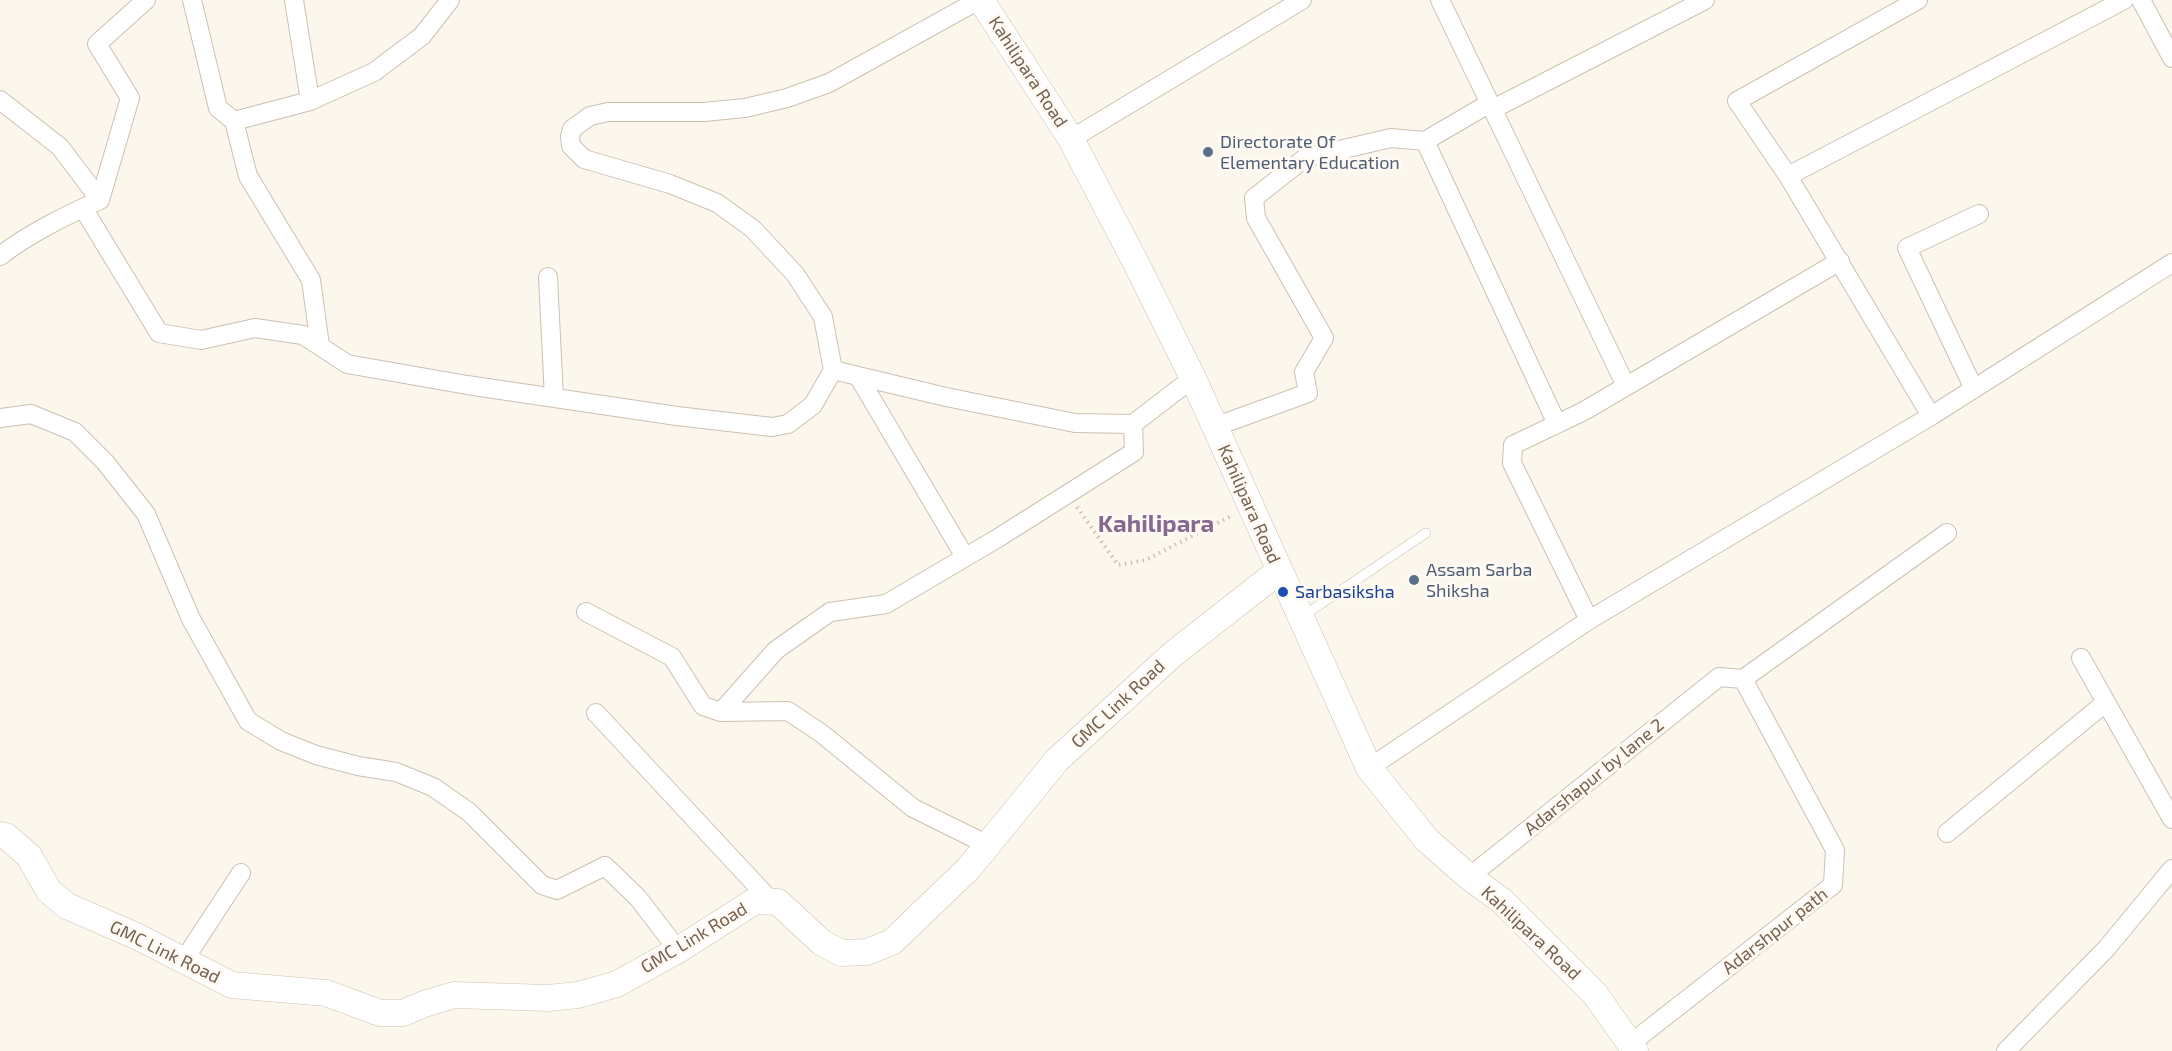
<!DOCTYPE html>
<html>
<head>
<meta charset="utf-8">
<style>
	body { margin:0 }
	canvas { display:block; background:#fbf7ec }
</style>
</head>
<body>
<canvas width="2172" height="1051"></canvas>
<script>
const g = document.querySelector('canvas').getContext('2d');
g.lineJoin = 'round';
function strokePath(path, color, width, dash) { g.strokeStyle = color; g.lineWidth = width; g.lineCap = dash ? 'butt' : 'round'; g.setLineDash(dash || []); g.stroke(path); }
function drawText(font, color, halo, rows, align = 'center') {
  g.font = font + ' "Exo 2",sans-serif'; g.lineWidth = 6; g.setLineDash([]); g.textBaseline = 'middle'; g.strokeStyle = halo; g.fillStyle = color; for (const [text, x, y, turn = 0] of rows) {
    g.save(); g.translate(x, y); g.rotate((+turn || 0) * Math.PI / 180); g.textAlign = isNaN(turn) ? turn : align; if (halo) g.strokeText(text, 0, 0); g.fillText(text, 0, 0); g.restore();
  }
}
const path = new Path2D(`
	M1077 507 1118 565 1146 560 1233 515`);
const lane = new Path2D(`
	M1303 616 1426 533`);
const street = new Path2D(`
	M192 0 218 108 234 121 310 101 374 72 422 36 450 0
	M294 0 310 101
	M1440 0 1626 386
	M1918 0 1737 101 1788 176 1931 416
	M2141 0 2172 58
	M0 100 60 147 100 200
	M1493 109 1705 0
	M234 121 248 176 311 280 320 346
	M1071 139 1302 0
	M1425 141 1557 424
	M1788 176 2124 0
	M83 208 159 333 201 340 255 328 303 335 347 364 467 385 677 416 772 427 788 424 813 405 833 370 823 317 795 274 753 229 717 203 670 184 584 159 571 146 570 137 572 129 590 116 608 112H704L745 108 787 98 829 83 979 0
	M0 256C30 233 65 216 100 200L130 98 97 44 146 0
	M548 277 554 398
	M833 370 946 397 1075 423 1133 424 1193 378
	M858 376 965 557
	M1974 389 1907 248 1979 214
	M0 418 31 414 75 432 105 462 146 514 191 619 248 721 281 741 316 755 358 766 396 772 433 787 469 812 542 885 557 890 605 866 638 898 678 950
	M1214 427 1308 393 1304 372 1324 338 1256 218 1254 198 1305 158 1391 138 1425 141 1490 103
	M586 612 672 657 703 706 721 712 788 711 821 733 913 808 988 845
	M1589 620 1512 463 1513 445 1584 411 1840 261
	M2081 658 2172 819
	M1743 679 1947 533
	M721 712 776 650 830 612 886 604 998 538 1134 452 1133 424
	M596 713 772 902
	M1369 768 1589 620 1931 416 2172 263
	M1947 833 2105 703
	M1469 877 1719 677 1743 679 1835 850 1833 885 1630 1044
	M184 960 241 873
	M2006 1051 2106 949 2172 869`);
const secondary = new Path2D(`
	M981 0 1071 139 1137 265 1193 378 1369 768 1427 840 1469 877 1502 901 1595 994 1635 1051
	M0 835 6 836 29 856 49 891 67 906 136 936 232 985 326 993 380 1013H403L424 1004 454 995 548 998 578 995 617 984 678 950 755 901 778 902 821 942 841 953 867 952 892 942 969 868 1057 760 1173 654 1279 571`);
const markers = [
	[1208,152,6,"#5c6f8a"],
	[1414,580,6,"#5c6f8a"],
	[1283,592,6,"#1a4fb4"]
];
const streetNames = [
	["Kahilipara Road",1028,72,57],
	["Kahilipara Road",1249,504,66],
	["GMC Link Road",1118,704,-43],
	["Adarshapur by lane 2",1594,777,-39],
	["Adarshpur path",1775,931,-38],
	["Kahilipara Road",1531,933,43],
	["GMC Link Road",694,938,-31],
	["GMC Link Road",165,952,26]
];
const serviceNames = [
	["Directorate Of",1220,142],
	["Elementary Education",1220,163],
	["Assam Sarba",1426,570],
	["Shiksha",1426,591]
];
const transitNames = [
	["Sarbasiksha",1295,592]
];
const districtNames = [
	["Kahilipara",1156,524]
];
strokePath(lane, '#cdc0b2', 10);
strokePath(street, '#cdc0b2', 20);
strokePath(secondary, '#cfc1b0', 27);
strokePath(path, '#d4bda9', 4, [1.5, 4.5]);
strokePath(lane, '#fff', 9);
strokePath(street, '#fff', 18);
strokePath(secondary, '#fff', 26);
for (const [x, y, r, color] of markers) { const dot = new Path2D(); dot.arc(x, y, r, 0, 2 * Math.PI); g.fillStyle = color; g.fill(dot); strokePath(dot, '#fefaf3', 2); }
drawText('18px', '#756150', '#fefaf3', streetNames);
drawText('18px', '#4e5e75', '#fefaf3', serviceNames, 'left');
drawText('18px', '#164399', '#fefaf3', transitNames, 'left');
drawText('bold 24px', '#876990', '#fefaf3', districtNames);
</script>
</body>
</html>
